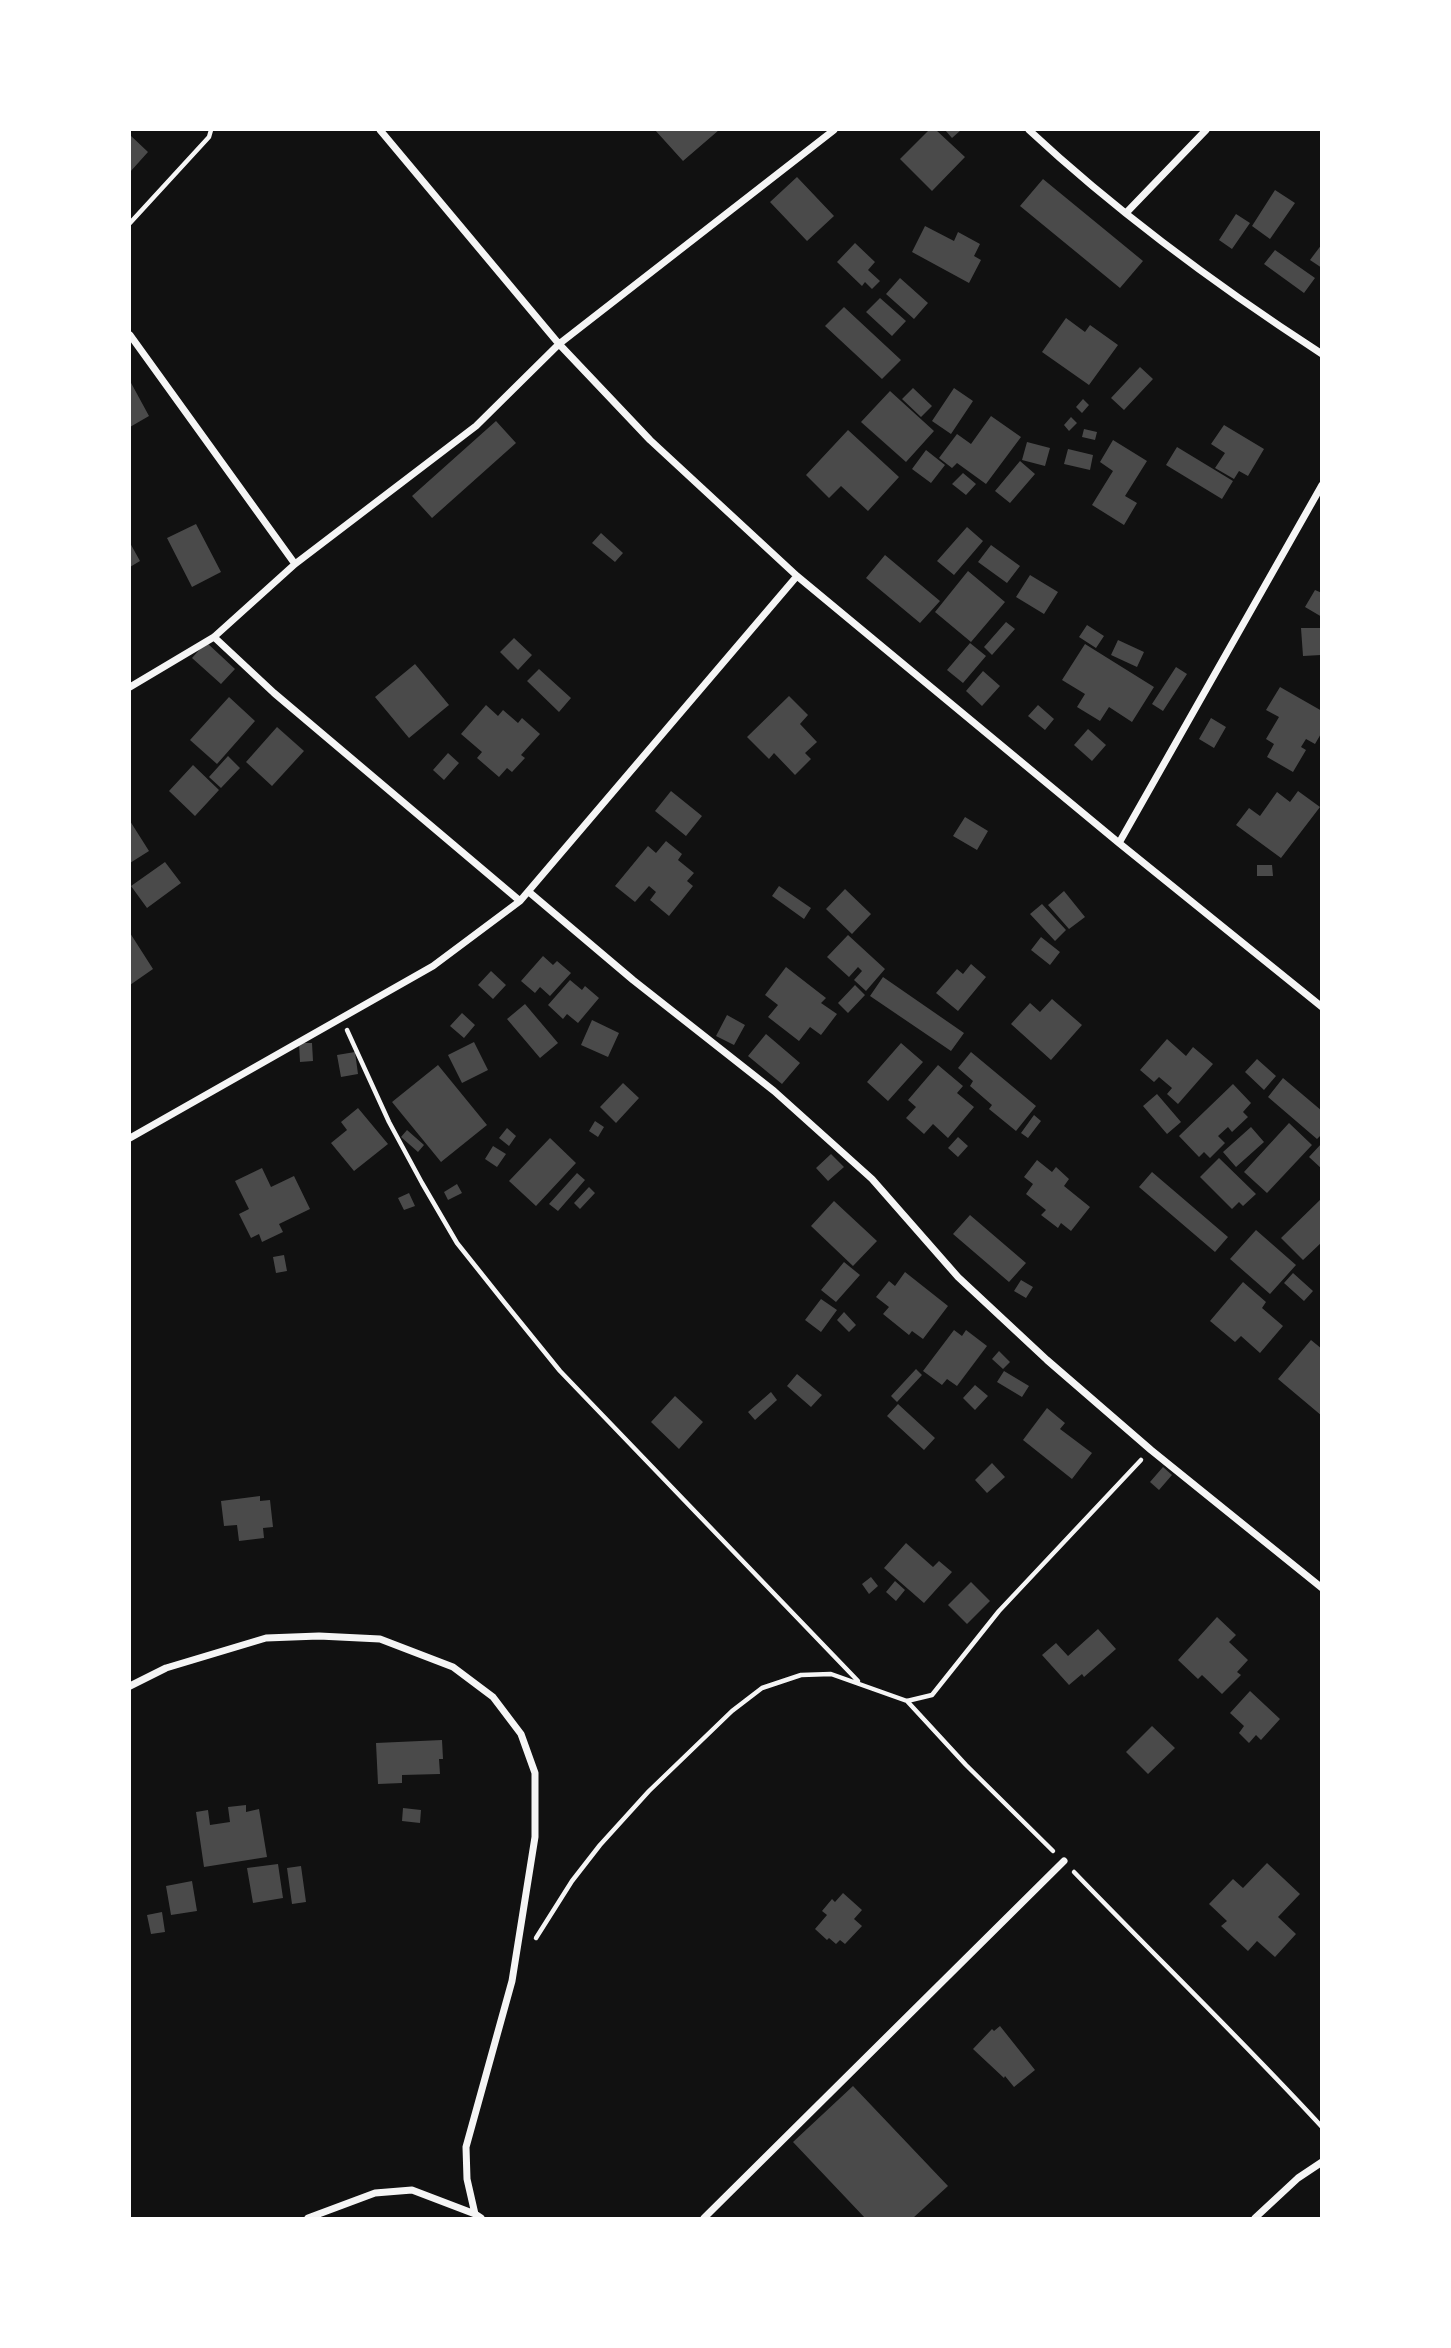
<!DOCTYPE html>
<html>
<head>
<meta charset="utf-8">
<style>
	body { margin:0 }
	#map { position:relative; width:1451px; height:2348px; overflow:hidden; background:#111; font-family:Overpass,sans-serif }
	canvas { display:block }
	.frame { position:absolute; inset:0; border:131px solid #fff; pointer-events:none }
</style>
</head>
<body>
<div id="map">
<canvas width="1451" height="2348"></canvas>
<div class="frame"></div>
</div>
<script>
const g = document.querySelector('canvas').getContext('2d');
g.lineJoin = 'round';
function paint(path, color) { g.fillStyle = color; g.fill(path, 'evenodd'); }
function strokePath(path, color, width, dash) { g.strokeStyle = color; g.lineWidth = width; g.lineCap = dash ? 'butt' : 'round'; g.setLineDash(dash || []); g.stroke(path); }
const building = new Path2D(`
	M655 130H719L683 161Z
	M929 130H936L965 157 932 191 900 159Z
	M945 130H961L952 138Z
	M130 135 148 152 130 172Z
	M797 177 834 216 807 241 770 202Z
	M1043 179 1143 261 1120 288 1020 206Z
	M1275 190 1295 203 1270 239 1252 226Z
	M1236 214 1250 223 1232 249 1219 240Z
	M925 226 954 241 958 232 980 244 974 256 981 260 969 283 912 252Z
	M855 243 875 262 868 270 880 281 872 289 865 282 862 286 837 262Z
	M1322 244V268L1310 260Z
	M1275 250 1315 278 1304 293 1264 264Z
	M900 278 928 303 914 319 886 294Z
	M880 298 906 321 892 336 866 312Z
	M844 307 901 360 882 379 825 326Z
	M1066 318 1085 332 1090 325 1118 345 1089 385 1042 352Z
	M1140 367 1153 379 1124 410 1111 398Z
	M130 381 149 416 130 427Z
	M913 388 932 406 921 417 902 399Z
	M954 388 973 401 951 434 932 421Z
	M890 391 934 431 906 462 861 422Z
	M1083 399 1089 405 1082 413 1076 407Z
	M991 416 1021 437 986 484 957 463 952 468 939 458 957 434 971 444Z
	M1071 417 1077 423 1069 431 1064 425Z
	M496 421 516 443 432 518 412 496Z
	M1224 425 1264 449 1248 476 1239 471 1234 479 1215 468 1225 453 1211 444Z
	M1084 429 1097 432 1095 440 1082 437Z
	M848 430 899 477 868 511 841 486 829 498 806 475Z
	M1113 440 1147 461 1125 496 1137 503 1124 525 1092 505 1113 471 1100 462Z
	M1027 442 1050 448 1045 466 1022 460Z
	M1177 447 1233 481 1222 499 1166 465Z
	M1068 449 1093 455 1090 470 1064 464Z
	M926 450 945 465 931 483 912 469Z
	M1020 461 1035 474 1010 503 995 491Z
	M963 473 976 484 966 495 952 484Z
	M196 524 221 572 192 587 167 538Z
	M967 527 983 541 954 575 937 561Z
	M601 533 623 553 615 562 592 543Z
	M130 543 140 561 130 567Z
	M991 545 1020 566 1007 583 978 562Z
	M885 555 940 601 920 623 866 578Z
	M968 571 1005 602 971 642 935 612Z
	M1030 575 1058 592 1044 614 1016 597Z
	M1315 590 1322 593V617L1305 607Z
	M1006 622 1015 629 992 655 984 647Z
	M1087 625 1104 636 1096 648 1079 637Z
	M1301 628H1320L1321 655 1303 656Z
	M514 638 532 655 518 670 500 652Z
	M1118 640 1144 652 1137 667 1111 655Z
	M206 642 235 669 221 684 192 658Z
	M970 643 986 656 963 683 947 670Z
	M1085 644 1154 687 1132 722 1109 707 1100 721 1077 707 1085 694 1062 680Z
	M415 664 449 705 409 738 375 697Z
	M1176 667 1187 674 1163 711 1152 704Z
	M539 669 571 698 559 712 527 681Z
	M983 671 1000 686 982 706 966 691Z
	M1280 687 1322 711V732L1315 744 1306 739 1301 747 1306 750 1293 772 1267 757 1274 744 1266 739 1279 717 1266 710Z
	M789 696 808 715 800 724 817 742 805 753 811 759 795 775 774 753 769 759 747 737Z
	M229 697 255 721 217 764 190 740Z
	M486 705 498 716 503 710 518 723 522 718 540 734 521 755 525 758 512 772 507 768 499 777 477 758 482 752 461 734Z
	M1038 705 1054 719 1045 730 1028 716Z
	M1211 718 1226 727 1214 748 1199 739Z
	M277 727 304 751 272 786 246 762Z
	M1088 729 1106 745 1092 761 1074 745Z
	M448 753 459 763 444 780 433 770Z
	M228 756 240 768 221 788 209 777Z
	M193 765 219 790 195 816 169 791Z
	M671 791 702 816 686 836 655 811Z
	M1298 791 1320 807 1281 858 1236 825 1249 808 1260 816 1277 792 1290 802Z
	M965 817 988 831 977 850 953 836Z
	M130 821 149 851 130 863Z
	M666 841 682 854 678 860 694 873 687 881 693 886 669 916 650 900 656 892 649 886 635 902 615 886 648 846 656 853Z
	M165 862 181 883 147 908 131 886Z
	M1257 865H1272L1273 876H1257Z
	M779 886 811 908 804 919 772 896Z
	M845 889 871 914 852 934 826 909Z
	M1064 891 1085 917 1069 929 1048 905Z
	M1042 904 1066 930 1055 941 1030 914Z
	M130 933 153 969 130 985Z
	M848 935 885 969 866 991 854 980 862 971 858 967 849 977 827 957Z
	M1041 937 1060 952 1050 965 1031 950Z
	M543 956 553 965 557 961 571 973 550 996 540 987 535 993 521 981Z
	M971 964 986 977 958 1011 936 993 957 969 963 974Z
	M786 967 826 998 821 1003 837 1014 821 1035 810 1027 799 1041 768 1017 778 1005 765 995Z
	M491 971 506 985 493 999 478 985Z
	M883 977 964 1033 951 1051 870 996Z
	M570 980 582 990 585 986 599 998 578 1023 567 1014 563 1019 548 1005Z
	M855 985 865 995 848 1013 838 1003Z
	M1052 999 1082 1025 1051 1060 1011 1024 1030 1003 1040 1012Z
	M525 1004 558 1043 540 1058 507 1019Z
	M462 1013 475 1025 464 1038 450 1026Z
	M727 1015 745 1025 734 1045 716 1036Z
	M592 1020 619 1033 608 1057 581 1045Z
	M766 1034 800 1063 782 1084 748 1056Z
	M1167 1039 1186 1056 1193 1047 1213 1064 1178 1104 1167 1094 1172 1088 1159 1077 1154 1082 1140 1070Z
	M474 1042 488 1070 462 1083 448 1055Z
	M299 1043H312L313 1061 300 1062Z
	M901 1043 923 1062 888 1101 867 1082Z
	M355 1052 358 1074 341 1077 337 1055Z
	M971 1052 1036 1106 1016 1131 989 1109 992 1105 970 1086 973 1081 958 1068Z
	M1257 1059 1276 1076 1264 1090 1245 1072Z
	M438 1065 487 1125 441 1162 392 1102Z
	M938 1065 963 1086 957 1093 974 1107 948 1138 933 1124 924 1134 906 1118 916 1107 908 1100Z
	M1283 1078 1322 1111V1134L1317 1139 1268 1097Z
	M623 1083 639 1098 616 1123 600 1107Z
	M1233 1084 1251 1103 1243 1112 1248 1117 1232 1132 1228 1127 1218 1136 1225 1143 1210 1158 1204 1152 1199 1157 1179 1136Z
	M1157 1094 1181 1122 1167 1134 1143 1106Z
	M358 1108 388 1144 354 1171 331 1143 347 1130 341 1122Z
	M1034 1115 1041 1121 1028 1138 1021 1133Z
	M595 1121 604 1127 598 1137 589 1131Z
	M1289 1123 1312 1145 1267 1193 1244 1172Z
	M1251 1127 1264 1142 1236 1167 1223 1152Z
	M507 1128 516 1136 509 1146 499 1138Z
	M407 1130 424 1145 418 1152 401 1137Z
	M958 1137 968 1146 958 1157 948 1148Z
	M550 1138 576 1163 536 1206 509 1181Z
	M1322 1143V1169L1309 1157Z
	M493 1146 506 1154 497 1167 485 1159Z
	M831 1154 844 1167 828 1181 816 1168Z
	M1219 1158 1256 1194 1243 1206 1239 1202 1232 1209 1200 1177Z
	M1037 1160 1052 1172 1056 1167 1069 1179 1064 1186 1090 1207 1071 1231 1061 1223 1058 1228 1041 1215 1046 1210 1026 1194 1033 1184 1024 1177Z
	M262 1168 271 1187 294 1176 310 1209 279 1224 283 1232 262 1242 259 1234 251 1238 239 1214 249 1209 235 1181Z
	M1152 1172 1228 1237 1215 1252 1139 1187Z
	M577 1173 585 1180 558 1211 549 1204Z
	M457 1184 462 1193 448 1200 444 1192Z
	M589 1187 595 1193 580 1209 574 1203Z
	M409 1193 415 1206 404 1210 398 1198Z
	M1322 1198V1242L1303 1260 1281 1238Z
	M834 1201 877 1241 853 1266 811 1226Z
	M970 1215 1026 1263 1009 1282 953 1234Z
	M1256 1230 1296 1265 1270 1294 1230 1259Z
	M284 1255 287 1271 276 1273 273 1257Z
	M844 1262 860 1275 836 1302 821 1290Z
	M905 1272 948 1306 923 1339 912 1331 909 1335 883 1314 889 1307 876 1297 889 1281 895 1286Z
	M1293 1273 1313 1291 1304 1301 1284 1283Z
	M1021 1280 1033 1287 1026 1298 1014 1291Z
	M1243 1282 1266 1302 1262 1308 1283 1326 1260 1353 1241 1336 1235 1342 1210 1321Z
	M821 1299 837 1310 821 1332 805 1320Z
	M844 1312 856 1325 849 1332 837 1320Z
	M954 1330 962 1336 966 1330 987 1346 957 1386 947 1379 942 1385 923 1371Z
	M1311 1340 1322 1349V1416L1278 1379Z
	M999 1351 1010 1362 1003 1369 992 1359Z
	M916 1369 922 1375 897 1402 891 1396Z
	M1004 1371 1029 1386 1022 1397 997 1382Z
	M797 1374 822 1395 811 1407 787 1386Z
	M975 1385 988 1396 975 1410 963 1398Z
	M771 1392 777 1400 755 1420 748 1412Z
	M675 1396 703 1422 679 1449 651 1422Z
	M898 1404 935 1438 924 1450 887 1416Z
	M1047 1408 1065 1423 1060 1429 1092 1453 1072 1479 1023 1440Z
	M992 1463 1005 1477 987 1493 975 1480Z
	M1163 1467 1172 1475 1159 1490 1150 1482Z
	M260 1496V1501L270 1500 273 1527 263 1528 264 1538 239 1541 237 1525 224 1526 221 1501Z
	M906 1543 933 1567 939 1561 952 1572 924 1603 884 1568Z
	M871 1577 878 1586 869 1594 862 1584Z
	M895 1581 905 1590 896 1601 886 1592Z
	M971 1582 990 1601 967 1624 948 1605Z
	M1217 1617 1236 1635 1229 1642 1248 1660 1237 1672 1241 1675 1222 1694 1202 1675 1198 1679 1178 1660Z
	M1098 1629 1116 1649 1084 1677 1082 1674 1069 1685 1042 1655 1056 1643 1068 1656Z
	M1250 1691 1280 1719 1261 1740 1256 1735 1249 1743 1239 1733 1244 1726 1230 1713Z
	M1152 1726 1175 1748 1148 1774 1126 1752Z
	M442 1740 443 1759H439L440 1774 402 1775V1783L378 1784 376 1743Z
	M246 1805V1812L259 1809 267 1857 204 1867 196 1812 208 1810 210 1825 230 1822 228 1807Z
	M403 1808 421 1810 420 1823 402 1821Z
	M1267 1863 1300 1894 1278 1917 1296 1934 1275 1957 1257 1941 1248 1951 1221 1926 1227 1921 1209 1904 1233 1879 1243 1888Z
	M278 1864 283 1898 253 1903 247 1868Z
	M301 1866 306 1902 292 1904 287 1868Z
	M192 1881 197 1911 171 1915 166 1886Z
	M843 1893 862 1910 854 1919 862 1926 845 1944 840 1940 836 1944 829 1938 827 1940 815 1929 827 1915 822 1911 832 1899 835 1902Z
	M162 1912 165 1932 151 1934 147 1915Z
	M1000 2026 1035 2070 1014 2087 1005 2076 1004 2078 973 2049 992 2029 994 2031Z
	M853 2086 948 2186 913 2218H865L793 2142Z`);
const path = new Path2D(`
	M130 223 209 137 211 130
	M347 1030 389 1122 422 1183 457 1243 504 1302 560 1371 858 1681
	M907 1701 966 1765 1053 1851
	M1074 1872C1156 1957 1242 2040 1322 2127
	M536 1938 572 1881 600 1845 649 1791 732 1711 762 1688 801 1675 831 1674 907 1701 932 1695 999 1611 1141 1460`);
const minor = new Path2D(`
	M380 130 559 344 650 440 797 576 1119 843 1322 1007
	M1029 130C1118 213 1219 287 1322 354
	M1126 213 1206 130
	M130 335 295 564
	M214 637 274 693 520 901
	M130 687 214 637 295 564 476 426 559 344 834 130
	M1119 843 1322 485
	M529 892 633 980 774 1091 872 1179 958 1277 1047 1360 1151 1450 1322 1588
	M130 1138 433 966 520 901 797 576
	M130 1686 166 1668 266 1638 319 1636 380 1639 453 1667 493 1697 521 1734 535 1773V1837L512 1981 466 2147 467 2179 475 2214
	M308 2218 375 2193 412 2190 475 2214 481 2218
	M704 2218 1064 1861
	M1255 2218 1298 2178 1322 2162`);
paint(building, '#4a4a4a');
strokePath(path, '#f5f5f5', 4.5);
strokePath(minor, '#f5f5f5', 7);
</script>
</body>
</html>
